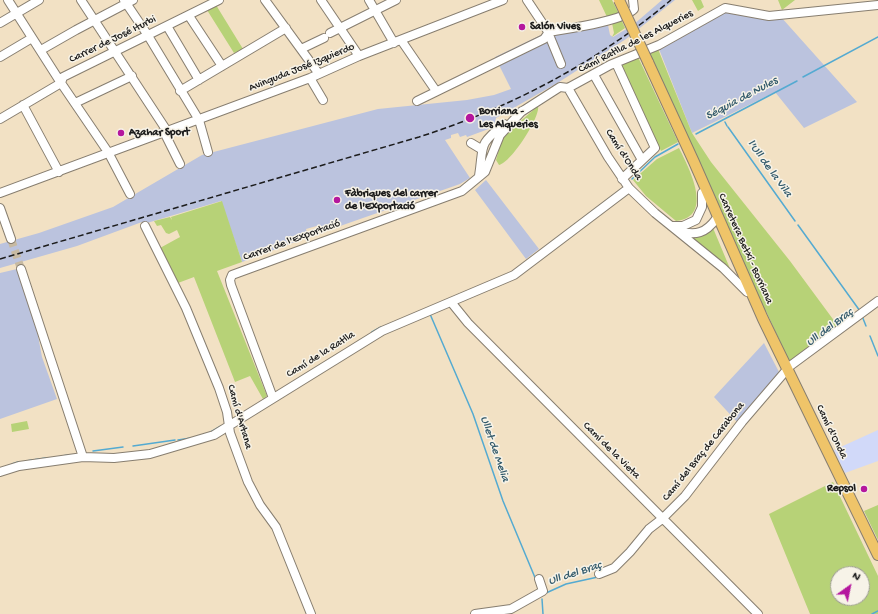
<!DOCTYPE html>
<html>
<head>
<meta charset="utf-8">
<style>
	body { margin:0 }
	#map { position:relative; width:878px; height:614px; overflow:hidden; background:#f2e1c4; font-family:"Gochi Hand",sans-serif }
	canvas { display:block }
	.north { position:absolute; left:830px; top:566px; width:40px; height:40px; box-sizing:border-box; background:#f7f3e8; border:1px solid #9f9d96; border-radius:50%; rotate:33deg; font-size:11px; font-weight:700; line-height:16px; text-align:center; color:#1c1c1c }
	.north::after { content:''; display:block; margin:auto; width:14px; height:18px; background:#b5179e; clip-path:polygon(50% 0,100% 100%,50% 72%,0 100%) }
</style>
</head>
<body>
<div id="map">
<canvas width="878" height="614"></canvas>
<div class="north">N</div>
</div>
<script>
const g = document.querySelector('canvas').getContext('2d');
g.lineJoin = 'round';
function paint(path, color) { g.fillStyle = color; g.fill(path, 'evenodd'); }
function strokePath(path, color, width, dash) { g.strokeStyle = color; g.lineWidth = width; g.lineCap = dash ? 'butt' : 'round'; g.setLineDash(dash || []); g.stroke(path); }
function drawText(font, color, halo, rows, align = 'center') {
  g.font = font + ' "Gochi Hand",sans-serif'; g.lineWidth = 3; g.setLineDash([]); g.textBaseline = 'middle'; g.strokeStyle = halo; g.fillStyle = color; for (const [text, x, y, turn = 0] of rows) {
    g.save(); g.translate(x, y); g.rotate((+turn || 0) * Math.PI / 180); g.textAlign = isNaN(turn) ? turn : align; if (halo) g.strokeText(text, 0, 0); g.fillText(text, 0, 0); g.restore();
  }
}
const built = new Path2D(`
	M878 430V461L845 473 834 450Z`);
const industrial = new Path2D(`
	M662 0H675L626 39 559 82 496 118 494 127 467 137 466 135 460 137 458 133 451 135V138L445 140 470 178 460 184 323 232 320 225 306 229 308 237 242 262 221 201 147 223 142 222 77 246 0 268V244L39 233 113 207 202 155 378 109 467 100 494 95 511 89 495 57 545 33 607 20 610 35 613 37 633 25Z
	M725 11 781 17 857 102 804 128 775 92 692 133 659 49Z
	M486 180 539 249 526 259 475 190Z
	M17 269 36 325 42 357 57 399 0 419V273Z
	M764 343 779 372 777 377 738 423 714 397Z`);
const green = new Path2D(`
	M599 0H612L619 14 607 17Z
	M692 0H701L704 7 698 11Z
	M778 0H795L782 10Z
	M216 5 243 49 234 53 207 10Z
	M621 19 625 28 612 37 614 33 612 23Z
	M658 49 692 133 711 162 790 261 838 326H840L790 363 766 311 762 312 646 54Z
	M638 57 678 142 661 151 620 65Z
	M538 106C541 116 511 163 499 165L496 160 503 136Z
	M679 148C689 168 715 217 676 221L646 196 633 180 657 159Z
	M222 201 242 262 217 271 267 396 263 399 250 376 235 382 194 277 178 283 160 248 180 237 183 244 177 230 169 234 166 233 161 225 157 226 154 221 170 217 172 220 171 217Z
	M713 228 731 271 690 237 705 234Z
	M27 421 29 429 12 432 11 424Z
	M833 482 878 576V614H810L769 514ZM838 574H862V598H838Z
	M878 505V540L864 511Z`);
const stream = new Path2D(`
	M803 77 878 37
	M725 122 727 126
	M728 127 795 221
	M696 134 797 81
	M632 179 655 157 678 144
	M798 225 860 311
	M566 231 620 190
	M541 250 566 231
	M430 314 473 414 503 501 536 580
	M862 316 866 326
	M372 332 381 327
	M870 336 878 356
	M209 433 221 426
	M178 440 191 438
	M133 446 175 440
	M93 451 123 447
	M62 456 69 455
	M26 461 46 458
	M12 464 18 462
	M546 593 566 584 598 577
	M542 599 543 614
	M872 614 878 611`);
const minorTunnel = new Path2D(`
	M11 239 21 269`);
const minor = new Path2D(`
	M8 0 61 83 108 152 130 194
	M81 0 167 131
	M124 0 147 34 199 120 208 152
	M265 0 319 74
	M321 0 359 56
	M369 0 394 43
	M527 0 547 30 561 64
	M189 16 222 66
	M0 23 39 0
	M167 26 199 80
	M330 33 396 0
	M401 40 436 91
	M301 49 324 38
	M41 50 76 30 133 0
	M0 57 32 38
	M616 63 655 148 622 179
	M594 75 642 160
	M310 78 323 100
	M568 88 610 65 659 45 725 8 769 16 878 5
	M568 88 608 157 629 188 655 213 723 268 747 292
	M180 91 286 28
	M417 101 544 39 549 32C566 29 624 21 634 9L633 0
	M75 103 132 76
	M23 105 59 172
	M518 114 560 87 568 88
	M0 119 61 83 63 77 219 0
	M164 132 180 164
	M471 143 481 149
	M479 176C484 145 477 146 504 124
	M0 193 310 78 359 56 503 0
	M0 208 11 239
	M145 226 186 308 219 388 227 412 230 433 248 482 260 505 276 527 311 614
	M672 226H683L696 220 702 207V193
	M678 231C696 236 706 233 716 219
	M21 269 83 457
	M451 302 468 323 758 614
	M273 398 231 285 230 280 232 275 462 191 485 172 500 135 522 111
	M0 472 19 466 83 457 114 458 150 454 214 435 382 331 514 275 629 188
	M599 574 614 568 630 552 649 529 662 519 685 496 742 422 790 366 878 301
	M475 614 511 609 543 591 539 579`);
const major = new Path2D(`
	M648 62 694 162 763 319 878 555`);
const rail = new Path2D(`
	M0 259 419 137C512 107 596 63 671 0`);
const majorBridge = new Path2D(`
	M619 0 648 62`);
const markers = [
	[522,27,4,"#b5179e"],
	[470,118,5,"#b5179e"],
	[121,133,4,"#b5179e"],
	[337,200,4,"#b5179e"],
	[864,489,4,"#b5179e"]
];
const poiNames = [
	["Salón Vives",530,27],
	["Borriana -",479,112],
	["Les Alqueries",479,125],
	["Azahar Sport",129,133],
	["Fàbriques del carrer",345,194],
	["de l'Exportació",345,207],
	["Repsol",856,489,"right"]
];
const streetNames = [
	["Carrer de José Iturbi",113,40,-26],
	["Camí Ratlla de les Alqueries",636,42,-27],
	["Avinguda José Izquierdo",302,68,-22],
	["Camí d'Onda",623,155,57],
	["Carrer de l'Exportació",292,241,-20],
	["Carretera Betxí - Borriana",745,249,66],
	["Camí de la Ratlla",321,355,-32],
	["Camí d'Artana",239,417,74],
	["Camí d'Onda",831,432,64],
	["Camí de la Vieta",611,451,45],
	["Camí del Braç de Carabona",704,452,-51]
];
const waterNames = [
	["Séquia de Nules",742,99,-28],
	["l'Ull de la Vila",769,169,54],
	["Ull del Braç",830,328,-37],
	["Ullet de Melia",494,449,71],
	["Ull del Braç",575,574,-18]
];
paint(built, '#d1d9f9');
paint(industrial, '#bbc3de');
paint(green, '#b7d277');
strokePath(stream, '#54aad1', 1.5);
strokePath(minorTunnel, '#c7baa2', 8, [8, 4]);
strokePath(minor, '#877e70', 10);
strokePath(major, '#877e70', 12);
strokePath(minor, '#fff', 8);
strokePath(major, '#efc469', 10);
strokePath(rail, '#1c1c1c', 1.5, [6, 3]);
strokePath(majorBridge, '#877e70', 12, []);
strokePath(majorBridge, '#efc469', 10);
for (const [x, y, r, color] of markers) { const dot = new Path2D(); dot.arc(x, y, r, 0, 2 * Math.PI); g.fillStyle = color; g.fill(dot); strokePath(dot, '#f7f3e8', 1.5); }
drawText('bold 11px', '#1c1c1c', '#f7f3e8', poiNames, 'left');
drawText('11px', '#1c1c1c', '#f7f3e8', streetNames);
drawText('italic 12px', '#355c6d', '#f7f3e8', waterNames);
</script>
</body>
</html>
